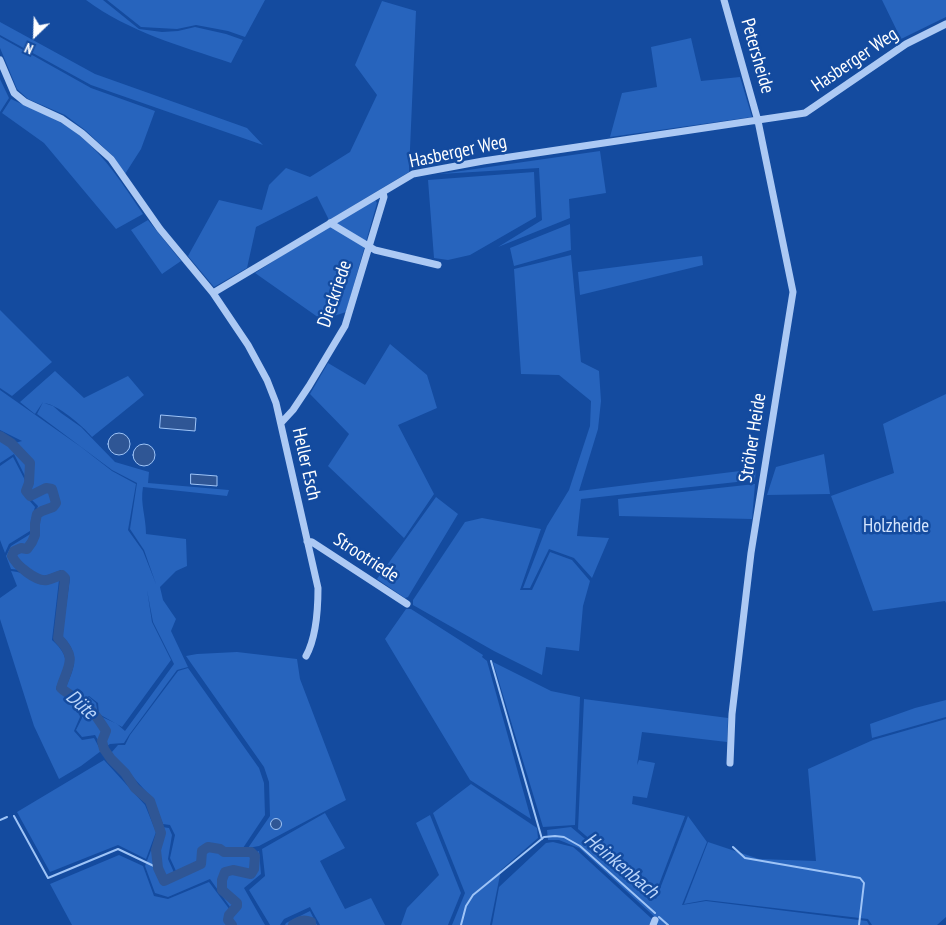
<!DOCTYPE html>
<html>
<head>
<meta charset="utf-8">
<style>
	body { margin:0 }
	#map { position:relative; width:946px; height:925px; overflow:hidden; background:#144b9f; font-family:"PT Sans Narrow",sans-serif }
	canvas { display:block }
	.north { position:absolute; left:10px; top:10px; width:50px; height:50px; -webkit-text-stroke:4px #144b9f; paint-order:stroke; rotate:204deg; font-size:14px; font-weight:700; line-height:20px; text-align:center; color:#fff }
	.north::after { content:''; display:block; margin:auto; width:18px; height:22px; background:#fff; clip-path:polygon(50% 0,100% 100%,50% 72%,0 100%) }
</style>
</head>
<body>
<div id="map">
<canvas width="946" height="925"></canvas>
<div class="north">N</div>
</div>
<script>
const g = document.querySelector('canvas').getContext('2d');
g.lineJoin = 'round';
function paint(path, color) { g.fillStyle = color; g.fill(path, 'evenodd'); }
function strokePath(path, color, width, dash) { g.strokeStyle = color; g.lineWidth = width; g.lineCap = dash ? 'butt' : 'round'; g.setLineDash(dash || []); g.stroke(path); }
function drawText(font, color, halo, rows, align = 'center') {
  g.font = font + ' "PT Sans Narrow",sans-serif'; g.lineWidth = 5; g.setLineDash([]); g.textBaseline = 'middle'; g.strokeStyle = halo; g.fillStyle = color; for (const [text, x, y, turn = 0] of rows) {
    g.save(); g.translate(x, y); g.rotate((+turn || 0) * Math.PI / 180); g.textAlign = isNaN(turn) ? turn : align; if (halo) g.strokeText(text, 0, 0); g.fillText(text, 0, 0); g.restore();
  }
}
const green = new Path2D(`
	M86 0H103L139 29 162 32 178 31 195 27 226 34 243 40 231 63C181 46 129 32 86 0Z
	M107 0H265L245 37 228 31 196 25 177 29 141 27Z
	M882 0H946V17L901 39Z
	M382 1 416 11 409 172 329 220 317 196 256 227 247 268 214 287 188 256 219 200 262 210 269 185 286 168 310 177 350 152 377 95 355 65Z
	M0 22 95 74 247 128 263 145 91 85 0 35Z
	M0 37 91 88 155 111 141 149 125 174 114 157 85 130 65 115 28 99 17 89 0 48Z
	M691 38 701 81 740 77 752 117 610 137 622 93 657 87 651 47Z
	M0 79 9 98 0 112Z
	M11 99C34 110 60 119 79 135 106 157 124 186 143 214L116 229 44 143 2 113Z
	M600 151 606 193 569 199 570 218 498 247 542 220 539 168 440 174Z
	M534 172 536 217 470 255 448 260 434 258 428 180Z
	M373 197 377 203 346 312 322 320 255 273Z
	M148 220 181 261 162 274 131 230Z
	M570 224 571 250 514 266 510 248Z
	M571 255 581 362 599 371 601 401 598 429 579 491 756 469 755 480 581 499 577 536 609 538 592 578 574 558 549 549 530 588H523L547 526 569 490 590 426 591 401 559 375 521 374 514 269Z
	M702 256 703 265 580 295 578 272Z
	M0 310 52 362 12 396 0 388Z
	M390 344 427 375 437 408 398 425 434 494 404 538 328 466 349 434 310 394 328 363 365 385Z
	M55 371 84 398 128 376 144 395 92 437C83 426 57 404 44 403L53 406 61 413 81 427 115 462 149 472 148 483 229 490 227 496 143 487C140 504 146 516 146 534L186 539 187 566 176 571 160 587 163 600 176 619 171 631 188 667 177 670 129 735 124 743 110 744 103 749 95 735 82 737 76 730 82 718 80 703 89 697 96 703 98 715 117 724 125 731 174 664 153 622 147 590 152 622 171 660 122 727 99 714 98 703 89 696 85 699 70 693 66 687C75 666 80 654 62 636L70 578 61 570C42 578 41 579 25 566L21 570 11 569 6 556 11 546 32 533 33 520 38 506 24 492 28 482 14 454 0 463V441L8 445 22 441 0 430V390L81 447 112 471 136 484 128 530 143 551 156 584 144 550 130 529 137 483 112 470 37 414 43 402 35 414 20 402Z
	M946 394V603L945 601 873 611 831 496 894 473 883 424Z
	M824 454 830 494 767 495 776 467Z
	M13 457 26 482 22 492 35 507 31 520 30 531 9 544 5 553 0 540V466Z
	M755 484 752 519 619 516 618 499Z
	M436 497 458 514 408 597 405 598 377 579Z
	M482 518 541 529 520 590H532L550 552 572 560 590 581 583 606 579 651 546 647 542 675 494 651 413 605V600L465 522Z
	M11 571C36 573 29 592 59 580L52 640C74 660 64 665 56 689L67 698 77 703 80 717 74 731 82 740 94 738 101 751 81 766 59 779 34 726 0 619V598L17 586Z
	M406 609H411L483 655 482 657 487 661 531 819 470 780 385 639Z
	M237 652 297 659 300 679 346 800 259 846 248 848 270 816 269 782 264 767 186 656 197 654Z
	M493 662 551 691 580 697 575 825 543 827Z
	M188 668 259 768 264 783 265 815 243 848 225 849 221 846 206 843 199 850 198 861 176 871 170 858 175 835 170 825 163 824 153 799 111 753 118 745H125L130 735 178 671Z
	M584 699 728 718 727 742 642 732 637 765 639 760 655 763 647 798 633 796 632 804 685 816 655 895 578 829Z
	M946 700V717L872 738 870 724 915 708Z
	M946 719V917L937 925H872L868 919 706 900 684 904 708 842 759 859 816 861 808 769 873 740Z
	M104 760 145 805 156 832 146 859 118 845 50 872 17 812Z
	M471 784 537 828 538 838 501 870 490 925H452L465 893 433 813Z
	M325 813 345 848 320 861 345 909 371 898 385 925H320L310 907 284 919 280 925H270L249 890 265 876 262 849Z
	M430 815 461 893 448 925H401L407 908 439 875 416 823Z
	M688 816 707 842 682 905 706 901 867 921 869 925H655L657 919 579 848 559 840H548L547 830 571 827 656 899Z
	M155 826 169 828 172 835 168 859 176 877 202 866 204 853 209 850 218 852 222 856 249 855 259 851 261 874 244 888 265 925H235L231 918 235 914 210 879 168 897 155 893 145 866 158 832Z
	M553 842 573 847 579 852 652 919 649 925H492L499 887 546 843Z
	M119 855 143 866 154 896 168 899 209 882 230 910 224 920 228 925H72L50 884Z
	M310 911 317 925H285L286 923Z`);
const water = new Path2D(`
	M161 415 196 418 195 431 160 428Z
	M108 444a11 11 0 1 1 22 0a11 11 0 1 1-22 0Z
	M133 455a11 11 0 1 1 22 0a11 11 0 1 1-22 0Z
	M191 474 217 476V486L191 484Z
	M270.5 824a5.5 5.5 0 1 1 11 0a5.5 5.5 0 1 1-11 0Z`);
const stream = new Path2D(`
	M491 661 542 839
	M14 816 48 878 118 849 158 868
	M0 820 7 817
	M733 847 745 858 860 878 864 883 859 925
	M659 917 668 925
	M461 925 466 906 473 895 544 837 555 836 564 837 580 846 655 913`);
const river = new Path2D(`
	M0 436 11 443 30 463 29 483 26 491 30 496 46 488 52 489 56 503 53 507 42 511 37 514 35 524V535L32 542 27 549 21 548 14 551 12 556C16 565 36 582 47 580 52 579 57 576 62 575L65 578 58 638C78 659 68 665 61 688 67 694 74 696 81 701 92 709 99 720 106 731L102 741 104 749 111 759 125 773 135 788 150 801 161 833 156 850 158 868 164 881 201 864 202 851 208 847 220 849 224 852H251L255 856 254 869 251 874 233 870 225 872 222 880V890L237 903V906L229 915 228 920 232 925
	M293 925C299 921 303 919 311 922V925`);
const minor = new Path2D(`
	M724 0 758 121 793 292 751 553 732 714 730 763
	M0 60 14 93 25 102 62 119 82 133 111 159 160 229 213 293 248 345 267 380 276 403 318 588C318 608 316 638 306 656
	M330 223 375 250 438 265
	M213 293 413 174 483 161 805 113 906 44 946 24
	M281 423 293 410 309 386 345 326 384 197 383 192
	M307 541 312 542 407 604
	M653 925 655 920`);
const streetNames = [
	["Petersheide",757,56,74],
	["Hasberger Weg",855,60,-34],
	["Hasberger Weg",458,152,-12],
	["Dieckriede",335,294,-71],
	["Ströher Heide",753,438,-81],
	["Heller Esch",306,464,77],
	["Strootriede",366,558,33]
];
const parkNames = [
	["Holzheide",896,527]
];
const waterNames = [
	["Düte",81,705,41],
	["Heinkenbach",621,866,40]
];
paint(green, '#2764bd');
paint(water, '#2f5695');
strokePath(water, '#9ec4f7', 1);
strokePath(stream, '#9ec4f7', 2);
strokePath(river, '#2f5695', 10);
strokePath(minor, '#acc9f4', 7);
drawText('19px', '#fff', '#144b9f', streetNames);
drawText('19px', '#d5e5fd', '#144b9f', parkNames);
drawText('italic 20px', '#b9d4fa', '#144b9f', waterNames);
</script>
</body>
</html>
